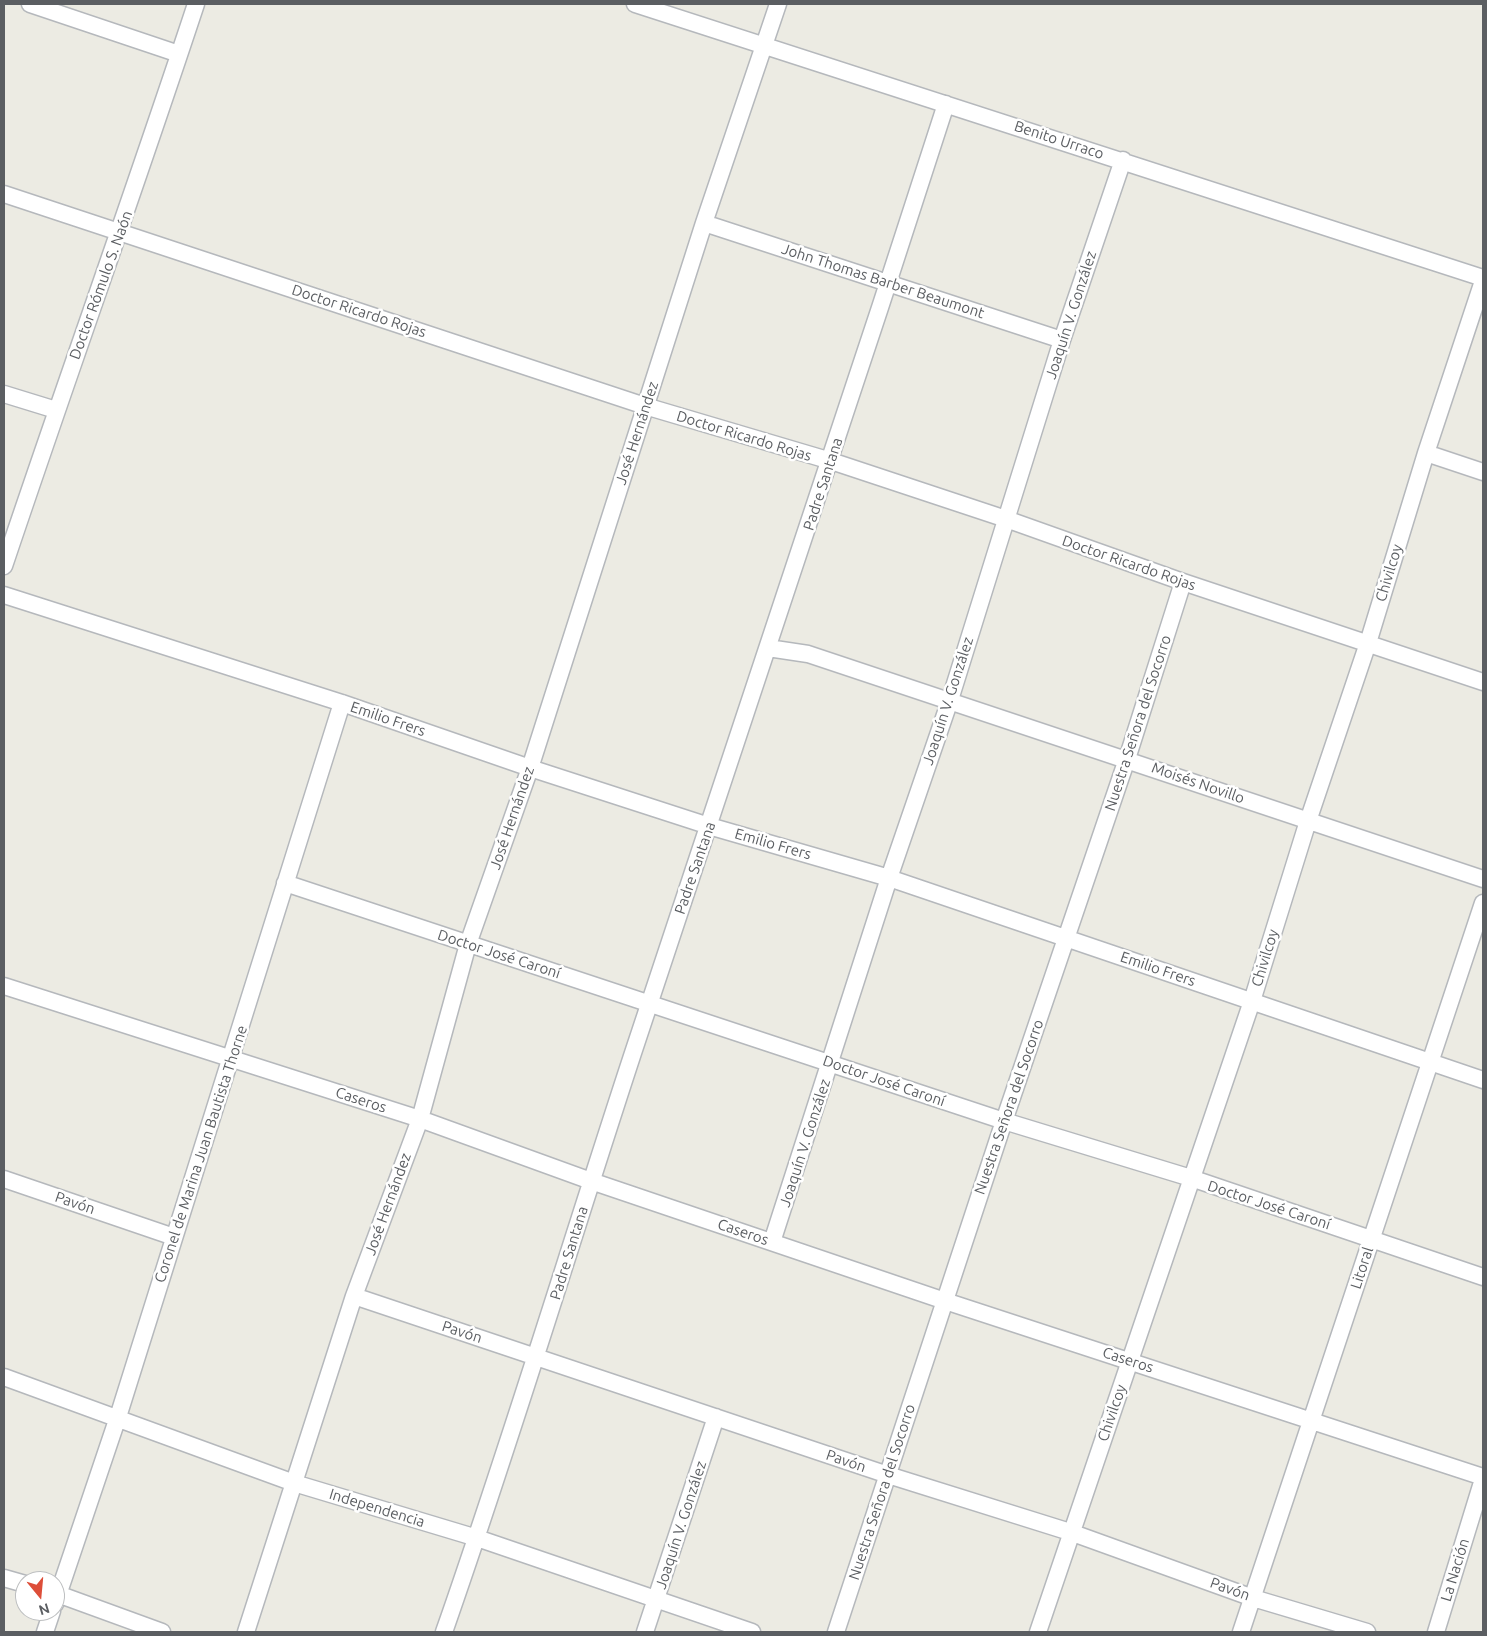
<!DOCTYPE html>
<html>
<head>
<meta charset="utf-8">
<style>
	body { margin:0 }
	#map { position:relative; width:1487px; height:1636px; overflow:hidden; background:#ecebe3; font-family:Ubuntu,sans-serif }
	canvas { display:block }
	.frame { position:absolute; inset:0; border:5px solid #5b5e62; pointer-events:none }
	.north { position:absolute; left:15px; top:1571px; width:50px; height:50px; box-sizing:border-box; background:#fff; border:1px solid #bdbfc0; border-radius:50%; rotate:163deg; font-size:14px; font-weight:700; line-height:20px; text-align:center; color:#5b5e62 }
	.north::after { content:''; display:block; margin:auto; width:18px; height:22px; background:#dd4e39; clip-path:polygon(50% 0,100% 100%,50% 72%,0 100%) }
</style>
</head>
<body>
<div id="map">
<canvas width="1487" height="1636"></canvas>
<div class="frame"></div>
<div class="north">N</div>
</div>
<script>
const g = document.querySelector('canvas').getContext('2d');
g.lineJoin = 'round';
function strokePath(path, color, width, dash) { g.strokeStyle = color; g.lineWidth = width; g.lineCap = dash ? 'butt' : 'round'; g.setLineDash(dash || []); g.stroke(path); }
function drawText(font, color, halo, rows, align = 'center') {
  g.font = font + ' Ubuntu,sans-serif'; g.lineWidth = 5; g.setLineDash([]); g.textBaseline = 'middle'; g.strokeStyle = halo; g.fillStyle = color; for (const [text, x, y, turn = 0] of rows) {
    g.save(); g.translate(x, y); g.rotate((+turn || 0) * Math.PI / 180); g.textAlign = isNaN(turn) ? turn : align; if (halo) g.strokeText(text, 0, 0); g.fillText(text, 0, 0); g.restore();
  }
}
const minor = new Path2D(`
	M30 4 179 54
	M635 4 1483 278
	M4 194 645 406 831 461 1006 519 1183 582 1483 682
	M704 223 1062 340
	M4 394 56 410
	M1426 453 1483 472
	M4 566C67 378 134 192 196 4
	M4 595 342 703 530 768 709 826 889 878 1483 1080
	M768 648 808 654 1483 879
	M285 883 1004 1121 1191 1178 1483 1277
	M4 986 420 1119 591 1181 945 1301 1483 1477
	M4 1179 174 1237
	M772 1242 889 878 949 703 1062 340 1123 160
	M354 1296 888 1475 1070 1532 1253 1598 1367 1632
	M4 1377 294 1483 477 1538 752 1632
	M4 1578 25 1584
	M55 1593 162 1632
	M55 1604 118 1417 342 703
	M45 1632 52 1611
	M246 1632 354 1296 420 1119 468 944 530 768 704 223 778 4
	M444 1632C511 1441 569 1248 632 1056 737 738 844 422 946 104
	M645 1632 716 1417
	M836 1632 1004 1121 1127 759 1183 582
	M1038 1632 1252 1001 1308 821 1368 643 1426 453 1483 281
	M1241 1632 1483 903
	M1436 1632 1483 1479`);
const streetNames = [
	["Benito Urraco",1059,140,18],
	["John Thomas Barber Beaumont",883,281,18],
	["Doctor Rómulo S. Naón",101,285,-70],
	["Doctor Ricardo Rojas",359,311,18],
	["Joaquín V. González",1071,315,-72],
	["José Hernández",637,433,-72],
	["Doctor Ricardo Rojas",744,436,17],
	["Padre Santana",823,484,-72],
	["Doctor Ricardo Rojas",1129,563,19],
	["Chivilcoy",1389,573,-73],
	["Joaquín V. González",948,701,-72],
	["Emilio Frers",388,719,19],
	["Nuestra Señora del Socorro",1138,723,-72],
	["Moisés Novillo",1198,783,19],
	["José Hernández",512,818,-71],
	["Emilio Frers",773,844,16],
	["Padre Santana",695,868,-71],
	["Doctor José Caroní",499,954,18],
	["Chivilcoy",1265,958,-73],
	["Emilio Frers",1158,969,19],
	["Doctor José Caroní",884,1081,19],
	["Caseros",361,1100,18],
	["Nuestra Señora del Socorro",1009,1107,-71],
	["Joaquín V. González",805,1143,-72],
	["Coronel de Marina Juan Bautista Thorne",201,1154,-72],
	["Pavón",75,1203,19],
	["José Hernández",388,1204,-70],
	["Doctor José Caroní",1269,1205,18],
	["Caseros",743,1232,19],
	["Padre Santana",569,1253,-73],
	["Litoral",1362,1268,-72],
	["Pavón",462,1332,18],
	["Caseros",1128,1360,18],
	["Chivilcoy",1112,1413,-71],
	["Pavón",846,1461,19],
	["Nuestra Señora del Socorro",882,1492,-72],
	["Independencia",377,1508,17],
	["Joaquín V. González",681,1525,-72],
	["La Nación",1455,1570,-73],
	["Pavón",1230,1589,20]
];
strokePath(minor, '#b5b8bc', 19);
strokePath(minor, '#fff', 16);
drawText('15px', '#5b5e62', '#fff', streetNames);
</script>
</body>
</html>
